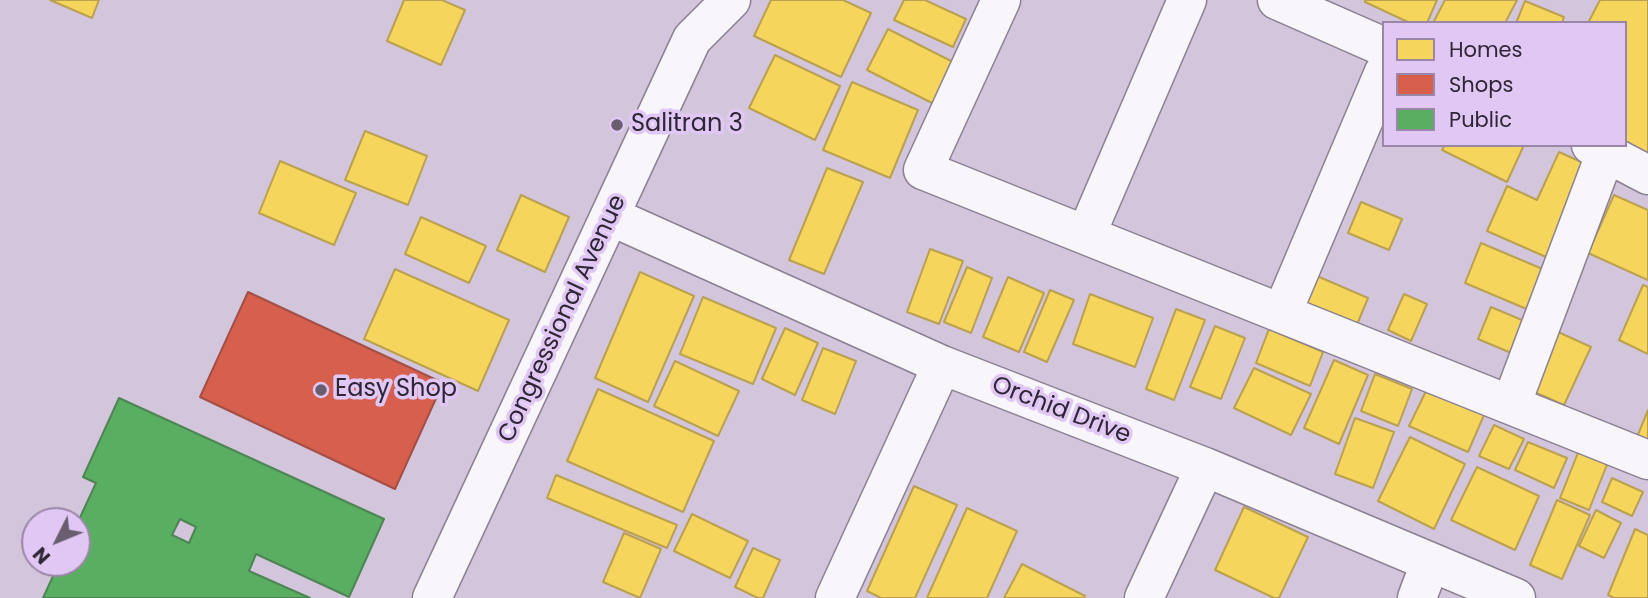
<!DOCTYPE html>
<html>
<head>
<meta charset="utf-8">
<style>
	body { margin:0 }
	#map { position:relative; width:1648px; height:598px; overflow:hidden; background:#d3c5dc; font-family:Poppins,sans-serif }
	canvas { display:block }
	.legend { position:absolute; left:1382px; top:21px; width:245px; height:126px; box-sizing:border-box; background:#e1c8f4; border:2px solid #9a87a8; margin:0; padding:9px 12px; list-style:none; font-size:21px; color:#2f2636 }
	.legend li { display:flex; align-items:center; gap:14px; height:35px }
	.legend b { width:35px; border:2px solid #9a87a8 }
	.north { position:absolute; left:21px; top:507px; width:70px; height:70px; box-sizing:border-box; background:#e1c8f4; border:2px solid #9a87a8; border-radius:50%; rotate:227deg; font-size:19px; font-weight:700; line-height:28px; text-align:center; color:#2f2636 }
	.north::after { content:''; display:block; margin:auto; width:24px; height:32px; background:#685e70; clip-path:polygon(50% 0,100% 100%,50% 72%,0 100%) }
</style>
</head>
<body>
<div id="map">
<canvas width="1648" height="598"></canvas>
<ul class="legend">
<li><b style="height:19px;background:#f6d55c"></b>Homes</li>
<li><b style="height:19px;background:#d6604d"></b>Shops</li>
<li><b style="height:19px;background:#5aae61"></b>Public</li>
</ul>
<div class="north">N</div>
</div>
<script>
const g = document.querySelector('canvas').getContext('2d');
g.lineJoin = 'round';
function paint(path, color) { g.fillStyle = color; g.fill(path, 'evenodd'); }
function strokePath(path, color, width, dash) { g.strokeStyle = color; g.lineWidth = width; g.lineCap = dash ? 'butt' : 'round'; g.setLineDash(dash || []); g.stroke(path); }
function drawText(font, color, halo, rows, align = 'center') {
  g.font = font + ' Poppins,sans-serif'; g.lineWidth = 7; g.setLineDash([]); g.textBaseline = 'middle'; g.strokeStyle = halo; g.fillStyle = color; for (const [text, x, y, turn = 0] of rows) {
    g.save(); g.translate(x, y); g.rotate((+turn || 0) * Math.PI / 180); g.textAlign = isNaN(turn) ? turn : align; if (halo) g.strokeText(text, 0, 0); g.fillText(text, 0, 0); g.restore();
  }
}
const homes = new Path2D(`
	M50 0H99L92 18Z
	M404 0H442L465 10 441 65 387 41Z
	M771 0H843L871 13 841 77 754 36Z
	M904 0H925L966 19 953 47 894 20Z
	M1365 0H1437L1427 23H1410L1365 2Z
	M1445 0H1517L1505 23H1433Z
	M1600 0H1648V171L1625 145V23H1588Z
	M1525 1 1564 17 1562 23H1516Z
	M888 29 955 63 934 104 867 70Z
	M775 55 840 86 815 140 749 108Z
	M852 82 918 110 890 178 823 150Z
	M365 131 427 156 408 205 345 180Z
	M1445 145H1524L1507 182 1442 150Z
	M1559 152 1588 165 1546 257 1487 231 1507 186 1537 200Z
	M280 161 356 193 334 245 259 213Z
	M827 168 863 182 824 274 789 260Z
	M521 195 569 217 545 272 497 250Z
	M1614 195 1648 210V280L1588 253Z
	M1361 202 1402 219 1389 250 1348 233Z
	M421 217 486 246 469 283 405 254Z
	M1481 243 1545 270 1529 310 1465 283Z
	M930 249 963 261 939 324 907 312Z
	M967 267 992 278 971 333 944 322Z
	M395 269 509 320 478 391 364 339Z
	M640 272 694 296 648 402 595 378Z
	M1317 276 1368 298 1356 327 1305 306Z
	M1008 277 1044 293 1019 352 983 337Z
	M1643 285 1648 287V354L1619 340Z
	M1050 290 1074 300 1047 362 1024 352Z
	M1090 294 1153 318 1135 367 1073 344Z
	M1404 294 1427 304 1411 341 1388 330Z
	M703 297 776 328 753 384 680 354Z
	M1491 307 1529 323 1516 355 1478 339Z
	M1176 309 1205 320 1174 400 1146 389Z
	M1215 326 1245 338 1221 399 1190 387Z
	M1545 326 1591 347 1564 405 1518 385Z
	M785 328 818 343 795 395 762 379Z
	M1269 329 1323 352 1310 386 1256 363Z
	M823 348 856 361 835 414 802 400Z
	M1334 360 1368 375 1339 444 1304 428Z
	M675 361 739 391 718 436 654 406Z
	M1254 368 1311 394 1291 435 1234 408Z
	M1375 374 1412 389 1398 426 1361 411Z
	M598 389 714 441 683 512 567 461Z
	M1427 389 1484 415 1468 452 1409 426Z
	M1648 410V447L1635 442Z
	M1355 418 1394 432 1373 488 1335 474Z
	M1494 425 1524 439 1509 469 1479 456Z
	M1410 437 1465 464 1434 529 1378 501Z
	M1583 440 1612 452 1589 510 1560 498Z
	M1528 442 1567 458 1554 488 1515 470Z
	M1477 467 1539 496 1515 550 1451 520Z
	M556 475 677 525 667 548 547 498Z
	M1612 478 1643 492 1632 516 1602 502Z
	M914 486 957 505 915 598H881L867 591Z
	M1557 500 1590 515 1562 579 1530 565Z
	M1244 507 1308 537 1279 598H1274L1215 570Z
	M967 508 1017 531 987 598H927Z
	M1596 510 1621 523 1604 558 1579 546Z
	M692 514 748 541 730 578 674 551Z
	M1635 529 1648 535V598H1614L1608 595Z
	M624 533 661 549 640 598 603 582Z
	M753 548 780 560 763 598H758L735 587Z
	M1022 564 1085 596 1084 598H1004Z`);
const shops = new Path2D(`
	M248 292 443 383 395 489 200 397Z`);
const public = new Path2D(`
	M119 398 384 519 349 597 256 554 249 571 310 598H43L59 563H77V524L96 483 83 477ZM180 519 196 527 189 543 172 535Z`);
const minor = new Path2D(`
	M1001 0 923 170 1648 460
	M1277 0 1384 47
	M1591 145 1648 175
	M610 216 942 365 1205 467 1516 598
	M1086 235 1187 0
	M1282 313 1384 72
	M1511 405 1606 152
	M835 598 942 365
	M1144 598 1205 467
	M1417 598 1430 563`);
const secondary = new Path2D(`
	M432 598 692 39 731 0`);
const markers = [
	[617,125,7,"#685e70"],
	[321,390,7,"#685e70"]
];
const poiNames = [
	["Salitran 3",631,125],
	["Easy Shop",335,390]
];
const streetNames = [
	["Congressional Avenue",563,319,-65],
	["Orchid Drive",1061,411,21]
];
paint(homes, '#f6d55c');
strokePath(homes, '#baa051', 2);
paint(shops, '#d6604d');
strokePath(shops, '#a44f46', 2);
paint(public, '#5aae61');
strokePath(public, '#4d8554', 2);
strokePath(minor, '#8a8091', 41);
strokePath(secondary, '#8a8091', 41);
strokePath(minor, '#f8f6fa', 38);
strokePath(secondary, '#f8f6fa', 38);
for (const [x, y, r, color] of markers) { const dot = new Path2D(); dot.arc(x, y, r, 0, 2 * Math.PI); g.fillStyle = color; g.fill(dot); strokePath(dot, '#e1c8f4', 2.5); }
drawText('24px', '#2f2636', '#e1c8f4', poiNames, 'left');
drawText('24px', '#2f2636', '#e1c8f4', streetNames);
</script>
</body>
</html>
